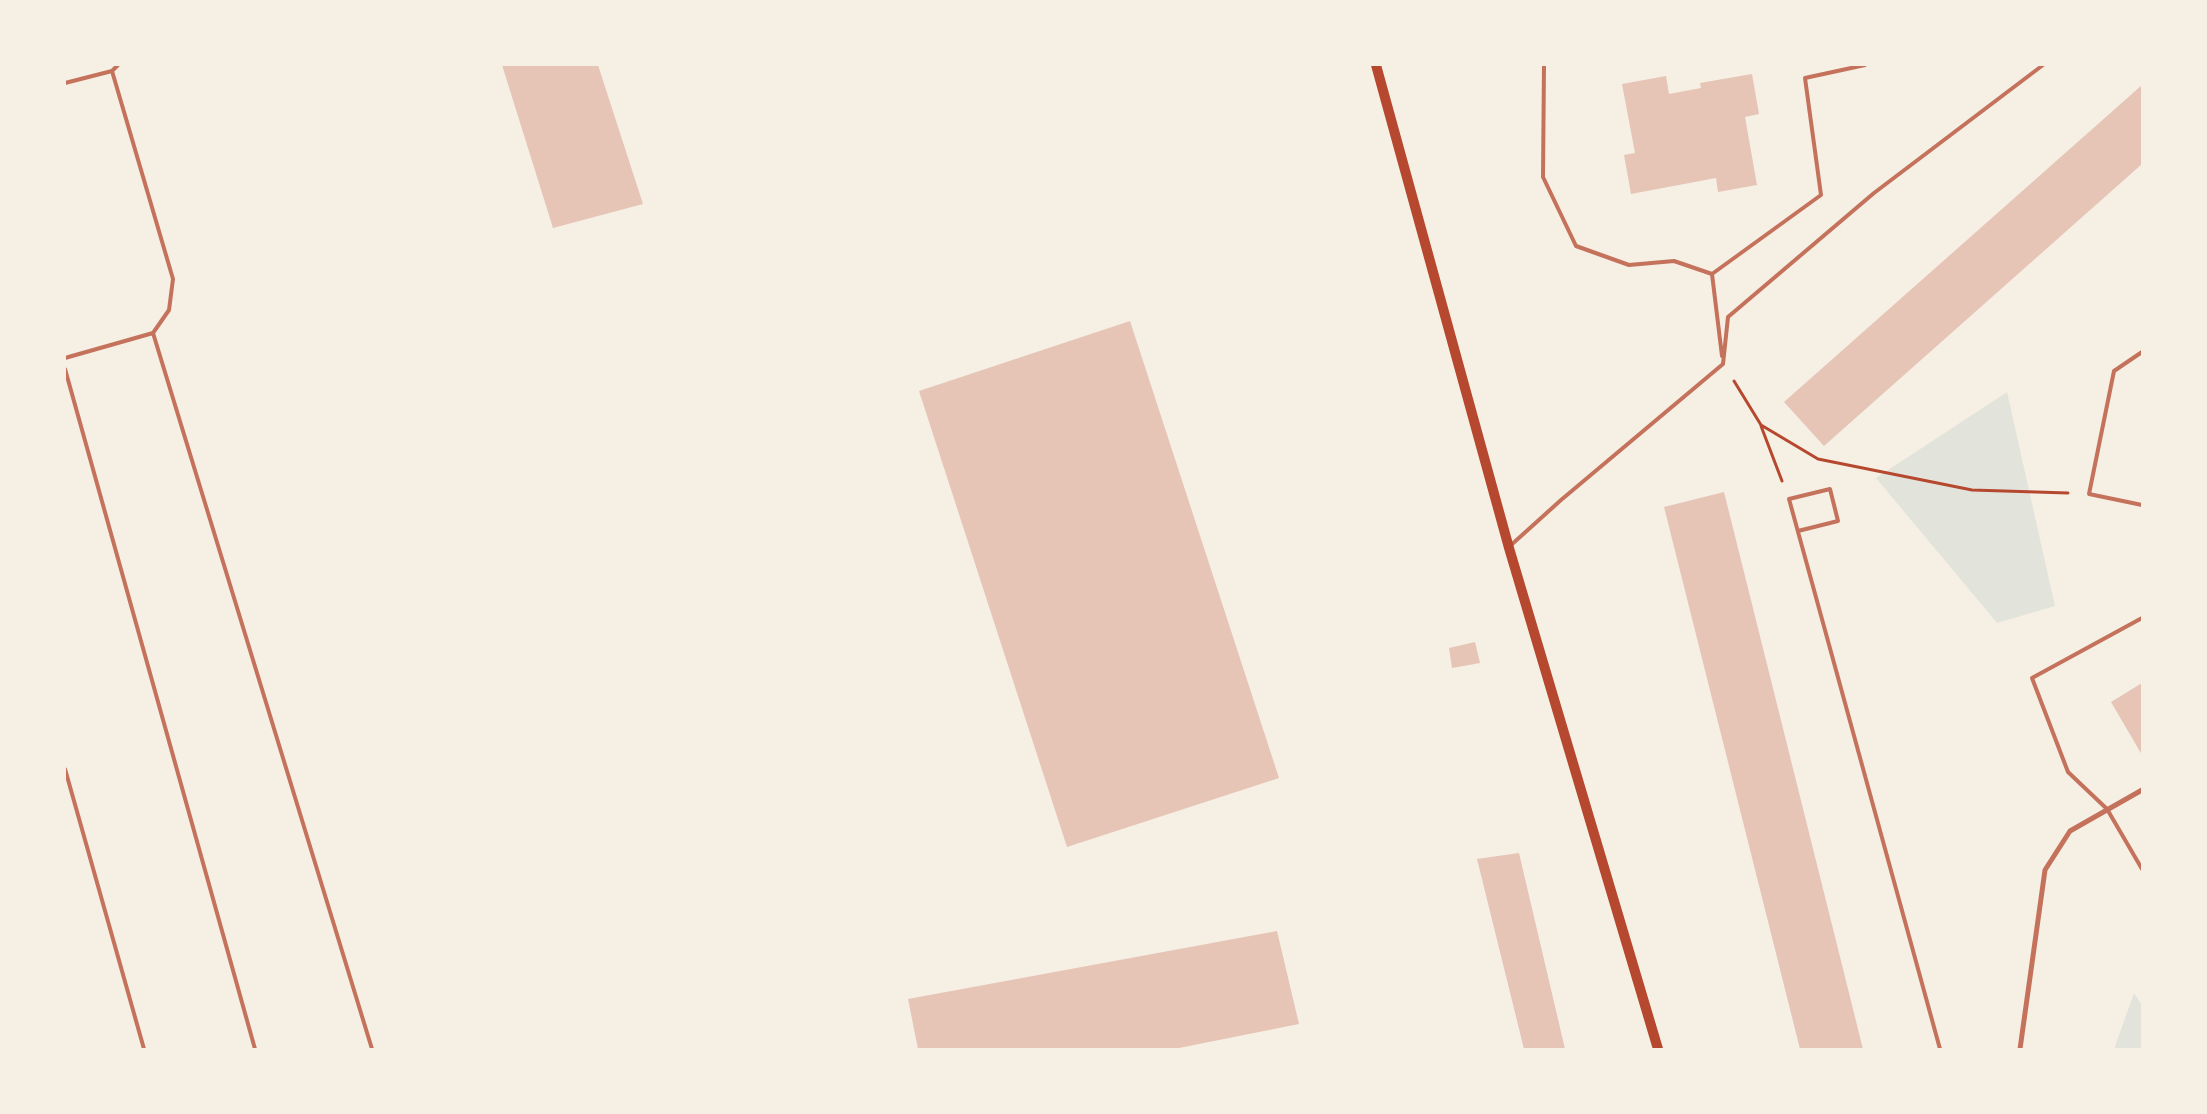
<!DOCTYPE html>
<html>
<head>
<meta charset="utf-8">
<style>
	body { margin:0 }
	#map { position:relative; width:2207px; height:1114px; overflow:hidden; background:#f6efe4; font-family:Montserrat,sans-serif }
	canvas { display:block }
	.frame { position:absolute; inset:0; border:66px solid #f6efe4; pointer-events:none }
</style>
</head>
<body>
<div id="map">
<canvas width="2207" height="1114"></canvas>
<div class="frame"></div>
</div>
<script>
const g = document.querySelector('canvas').getContext('2d');
g.lineJoin = 'round';
function paint(path, color) { g.fillStyle = color; g.fill(path, 'evenodd'); }
function strokePath(path, color, width, dash) { g.strokeStyle = color; g.lineWidth = width; g.lineCap = dash ? 'butt' : 'round'; g.setLineDash(dash || []); g.stroke(path); }
const green = new Path2D(`
	M2007 392 2055 606 1997 623 1876 478Z
	M2134 993 2142 1005V1049H2114Z`);
const building = new Path2D(`
	M502 65H598L643 204 553 228Z
	M1752 74 1759 114 1745 117 1757 185 1718 192 1716 178 1631 194 1624 155 1635 153 1622 84 1666 76 1669 94 1701 88 1700 83Z
	M2142 85V164L1824 446 1784 402Z
	M1130 321 1279 778 1067 847 919 391Z
	M1724 492 1863 1049H1800L1664 507Z
	M1475 642 1480 663 1452 668 1449 648Z
	M2142 683V755L2111 702Z
	M1519 853 1565 1049H1524L1477 859Z
	M1277 931 1299 1024 1174 1049H918L908 999Z`);
const path = new Path2D(`
	M1734 381 1761 425 1818 459 1972 490 2068 493
	M1761 426 1782 481`);
const service = new Path2D(`
	M1544 65 1543 177 1576 246 1629 265 1674 261 1712 274 1722 356
	M112 71 173 279 169 310 153 333 372 1049
	M65 83 112 71 118 65
	M1712 274 1821 195 1805 78 1865 65
	M2142 352 2114 371 2089 494 2142 505
	M65 358 153 333
	M65 369 255 1049
	M1798 531 1838 521 1830 489 1789 499 1940 1049
	M1510 546 1561 500 1723 364 1728 317 1874 193 2043 65
	M2142 618 2032 678 2068 772 2107 809 2142 869
	M65 769 144 1049`);
const minor = new Path2D(`
	M2020 1049 2045 870 2070 831 2142 790`);
const secondary = new Path2D(`
	M1376 65 1509 548 1658 1049`);
paint(green, '#e2e4dc');
paint(building, '#e6c5b7');
strokePath(path, '#b5482f', 3);
strokePath(service, '#c5725c', 4);
strokePath(minor, '#c5725c', 5);
strokePath(secondary, '#b5482f', 10);
</script>
</body>
</html>
